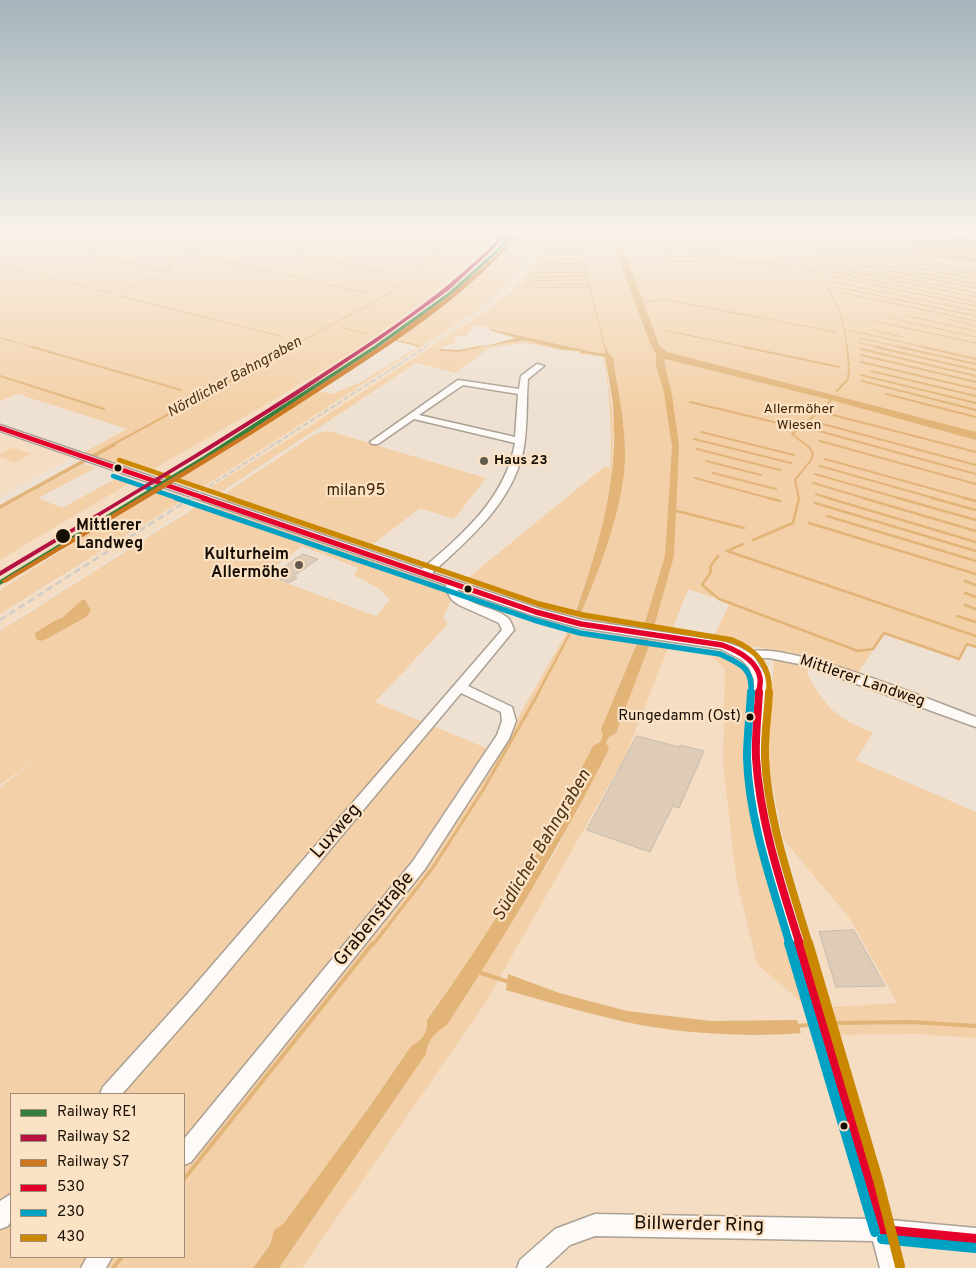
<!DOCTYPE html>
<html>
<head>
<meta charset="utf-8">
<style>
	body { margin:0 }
	#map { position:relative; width:976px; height:1268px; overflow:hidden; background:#efe1d1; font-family:Overpass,sans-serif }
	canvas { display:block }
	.legend { position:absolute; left:10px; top:1093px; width:175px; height:165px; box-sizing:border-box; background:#fce2c4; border:1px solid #a08d77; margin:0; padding:6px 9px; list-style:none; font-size:15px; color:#160e04 }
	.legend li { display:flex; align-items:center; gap:10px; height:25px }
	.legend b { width:25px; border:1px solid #a08d77 }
</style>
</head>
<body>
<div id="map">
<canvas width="976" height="1268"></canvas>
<ul class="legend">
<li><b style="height:6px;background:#36803d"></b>Railway RE1</li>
<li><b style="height:6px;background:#b51143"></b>Railway S2</li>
<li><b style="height:6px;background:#cc7720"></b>Railway S7</li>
<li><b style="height:6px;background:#e4002b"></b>530</li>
<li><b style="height:6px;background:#01a1c4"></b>230</li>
<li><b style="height:6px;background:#ca8801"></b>430</li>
</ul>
</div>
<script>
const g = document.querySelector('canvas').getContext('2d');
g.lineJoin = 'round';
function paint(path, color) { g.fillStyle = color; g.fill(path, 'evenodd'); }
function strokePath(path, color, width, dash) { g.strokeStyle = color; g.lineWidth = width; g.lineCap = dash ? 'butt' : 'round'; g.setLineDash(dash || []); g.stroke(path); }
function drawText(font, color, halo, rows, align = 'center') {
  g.font = font + ' Overpass,sans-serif'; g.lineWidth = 4.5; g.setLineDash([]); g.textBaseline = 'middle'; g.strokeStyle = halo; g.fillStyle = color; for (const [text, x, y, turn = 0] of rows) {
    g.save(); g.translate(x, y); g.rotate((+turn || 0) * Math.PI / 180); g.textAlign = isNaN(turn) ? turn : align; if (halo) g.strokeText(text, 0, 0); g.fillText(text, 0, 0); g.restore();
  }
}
const built = new Path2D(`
	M501 231H518L495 257 470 280 347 369 174 480 149 472 346 355 393 323 471 262Z
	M541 231H547L536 260 519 282 492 307 457 331 227 479 205 491 200 489 473 313 501 291 518 272 534 246Z
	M0 432 73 457 0 497Z
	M135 480 160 489 0 589V560Z
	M186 498 192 500 184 505 188 506V509L0 629V616Z
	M669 646 711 655 725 669 723 763 736 878 757 964 809 1009 832 1007 783 839 851 920 897 1004 833 1007 840 1035 918 1034 976 1038V1268H302L484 1005 625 758Z`);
const green = new Path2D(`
	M0 231H501C404 334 270 400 149 472L134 467 130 469 83 453 127 429 18 394 0 401Z
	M518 231H541C525 269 505 288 473 313L200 489 174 480C242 438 309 395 375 350 426 315 480 279 518 231ZM395 341 418 347 361 382 332 394 319 391Z
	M547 231H890L889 234 905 241 919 255 976 263V647L967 644 959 659 884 634 858 673 811 656 712 640 730 603 688 589 671 633 579 618C597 567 622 516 625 460 626 427 618 391 613 358L609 353H598L475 325 465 337 459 336 453 339 458 342 442 347 441 350 459 351 525 340 562 349H571L590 355 605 357 614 424 611 491 595 555 573 617 463 582 604 467H610C612 430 610 394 603 357L580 354 578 351 571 350H562L524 343 489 348 456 373 416 363 217 495 205 491 309 427 492 307C522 283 534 267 547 231Z
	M329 431 486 478 454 519 420 508 367 549 223 501 221 496 315 434Z
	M12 448H13L31 454 15 462 0 457V454Z
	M84 464 95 468 38 498 62 508 119 477 133 481 0 560V509Z
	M158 490 163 491 159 494 166 496 172 493 186 498 0 614V590Z
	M213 504 456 590 443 618 448 624 375 702 498 753 567 632C577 633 588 636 599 636 620 638 649 635 669 646L625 757 484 1005 302 1268H279L426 1054C428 1039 435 1033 447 1025L555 852 608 749 606 742 638 641 601 729 604 736 578 775 509 898 464 969 427 1020C428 1033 422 1040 411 1046L370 1106 284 1223 274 1230 270 1245 253 1268H0V787L44 754 0 785V631L196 507 203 510ZM302 546 358 568 354 575 380 589 390 600 376 616 264 575ZM11 1094H184V1257H11Z
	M711 655 741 662C761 688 744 723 747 754 755 840 786 926 809 1009L757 964 736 878 723 763 725 669Z
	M774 660 809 667 807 674C828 710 834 716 873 733L856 760 976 812V1038L918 1034 840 1035 832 1007 897 1003 851 920 783 839 767 757Z`);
const water = new Path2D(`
	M608 231H615L619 237 659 345 667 352 976 432V440L831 400 665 359 664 361 672 395 679 446 674 556 653 630 643 629 665 556 672 447 664 392 656 366V354L650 343Z
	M890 231H940L976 239V263L919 255 913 252C909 241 899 239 888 234Z
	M490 329 598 353H609L613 358C618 391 626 426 625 460 623 509 600 568 581 613L576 611C597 551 616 490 614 425 614 402 609 379 605 357L581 353 579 351 562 350 525 340 482 347 516 338 489 330Z
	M111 444 117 445 0 509V505Z
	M82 600H85L91 610 86 617 46 639 40 641 36 639 35 633 56 620 62 618Z
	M638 641 650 643 616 733 609 737 606 742 609 749C561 845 505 935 447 1025 435 1033 428 1039 426 1054L279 1268H253L270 1245 274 1230 284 1223 370 1106 411 1046C422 1040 428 1033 427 1020 490 933 545 842 593 746L600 742 603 736 601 729Z
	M508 974 559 993 627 1011 711 1021 797 1020 801 1033C741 1038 667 1033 609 1018 575 1010 541 1000 506 990Z`);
const streamFar4 = new Path2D(`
	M85 231 162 247
	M188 231 394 274
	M575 231 605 348
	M778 231 925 258
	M0 233 168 272
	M625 234 773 233 976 271
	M654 236H721
	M778 236 801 254 806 267 817 273 824 284
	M656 239 714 240
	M657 242 717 244
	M800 242 976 274
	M549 244H579
	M798 245 976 279
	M660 247 720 249
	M546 249H579
	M807 250 976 284
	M179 251 367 293
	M663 251 724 252
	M544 254 580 253
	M664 256 724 258
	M815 256 976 288
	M543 260 583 259
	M666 261 730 262
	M816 261 976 293
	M735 262 794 265
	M541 264 584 263
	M819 265 976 297
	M0 266 111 293
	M537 269 585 268
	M823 270 976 302
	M533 273 586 272
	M831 276 976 306
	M530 277 587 276
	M528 281 588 280
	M833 282 976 311
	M525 285 589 284
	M827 287C840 307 844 325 847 348
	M523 288 590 287
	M842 288 976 316
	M121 292 168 272 170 270 168 249
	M839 292 976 321
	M120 296 280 336
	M667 300 835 332
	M640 303 663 299
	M908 316 976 331
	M886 317 976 337
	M948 319 976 326
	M874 321 976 343
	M343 328 367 334
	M844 329 928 348
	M663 330 750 348
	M873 330 903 337
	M1 338 36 348
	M859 338 905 348
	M395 340 419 346
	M859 343 882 348
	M289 348 387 295 419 270 456 231
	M473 348 484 346`);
const streamFar3 = new Path2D(`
	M32 347 181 390
	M605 347 607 354
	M744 347 839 367
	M847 347 849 366
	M876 347 976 370
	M899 347 976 364
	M923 347 976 359
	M861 349 976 376
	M441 350 459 351 479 347
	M861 355 976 382
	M861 362 976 389
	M871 371 976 396
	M861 375 976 403
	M0 376 104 409
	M862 381 976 410
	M837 391 848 379 849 369
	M886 394 976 417
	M690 402 782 424
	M828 403 835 396
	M833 415 976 452
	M823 424 976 465
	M819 431 976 474
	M701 432 794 455
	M694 439 791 463
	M820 441 976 484
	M112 445 292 347
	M697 449 780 470
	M825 459 969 499
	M706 461 761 475
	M820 466 937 499
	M713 473 776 489
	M815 474 902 499
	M695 478 772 499
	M813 483 867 499
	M816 494 832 499
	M799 499 795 480 811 460 813 454 810 448 792 434 825 407`);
const streamFar2 = new Path2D(`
	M768 498 780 501
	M828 498 976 542
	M863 498 976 531
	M898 498 976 520
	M932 498 976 510
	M964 498 976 501
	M815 503 976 551
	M673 510 744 528
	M827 516 976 561
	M809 523 976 574
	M753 540 793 523 799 498
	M727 551 976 636
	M727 551 743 544
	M718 556 710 567 711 572 702 585 719 599 858 651 873 649 884 633 959 659 967 644 976 647
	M965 581 976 585
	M965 593 976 597
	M965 605 976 609
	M957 616 976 622
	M538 693 569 635`);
const streamFar1 = new Path2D(`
	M373 945 434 866 483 790 539 692`);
const stream = new Path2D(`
	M478 972 509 982
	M837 1023 912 1022 976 1026
	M796 1026 808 1025
	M184 1179 373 943
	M113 1268 122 1257`);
const canal = new Path2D(`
	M648 626 652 629 643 652 639 655 636 654 635 652 644 629Z`);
const building = new Path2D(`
	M303 554 318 559 294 576 297 578 289 583 269 575 276 570 278 571Z
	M637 736 679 747 680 745 704 751 679 808 673 806 650 852 587 830Z
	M854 930 885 986 836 987 819 932Z`);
const minor = new Path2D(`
	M537 364 544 366 528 379C526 403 528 428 523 452 511 504 470 538 432 573L540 609 582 620 722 641 739 647 748 652C786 640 933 701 976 717V727L804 665 769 658H755L768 680 763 756 766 787 779 849 881 1182 890 1220 976 1228V1250L896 1242 902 1268H880L873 1241 595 1236 570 1245 545 1268H517L520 1260 555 1229 595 1214 868 1219 859 1182 763 849 752 787 749 756 754 680 749 668 742 660 721 649 581 628 532 615 457 589C468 608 496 606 509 619 511 622 513 627 514 630L468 686 512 707 516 721 509 739 425 869 191 1162 184 1165V1139L413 861 497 735 502 721 501 712 461 693 201 1004 122 1094H100L103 1087 189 992 502 630 499 623 459 605 452 600 445 588 447 585 0 431V425L422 569C463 534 505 499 515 443L414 419 378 444H372L370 442 458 380 519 389 521 376ZM463 385 518 394 515 437 419 415Z
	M11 1194V1221L8 1226 0 1229V1201Z
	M87 1257H112L106 1268H81Z`);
const railFar2 = new Path2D(`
	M424 348C475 315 519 289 545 231`);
const railFar1 = new Path2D(`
	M189 499 426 347`);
const rail = new Path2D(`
	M0 620 191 498`);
const bus1Far3 = new Path2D(`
	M0 428 207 499`);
const bus1Far2 = new Path2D(`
	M203 498 536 612 581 624 722 645C736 650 757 660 760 678 761 682 759 689 759 693`);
const bus1Far1 = new Path2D(`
	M759 692C758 714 755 736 756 758 760 822 781 884 800 945`);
const bus1 = new Path2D(`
	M799 943 883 1230
	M883 1230 976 1239`);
const bus2Far3 = new Path2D(`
	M113 476 180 499`);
const bus2Far2 = new Path2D(`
	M176 498 534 620 580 633 720 654C741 664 753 668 751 693`);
const bus2Far1 = new Path2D(`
	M751 692C750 714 747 736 747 758 749 821 772 884 790 945`);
const bus2 = new Path2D(`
	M789 943 875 1232
	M882 1239 975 1248`);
const bus3Far3 = new Path2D(`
	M119 460 233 499`);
const bus3Far2 = new Path2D(`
	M229 498 539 604 583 615 732 640C757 650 771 666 769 693`);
const bus3Far1 = new Path2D(`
	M769 692C768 714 764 736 765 758 768 821 791 884 809 945`);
const bus3 = new Path2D(`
	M808 943 878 1180 900 1266`);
const rail1 = new Path2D(`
	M513 231H517L496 254 451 295 377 348 206 460 0 585V580L202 457 374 346 448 293 493 253Z`);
const rail2 = new Path2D(`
	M506 231H510L490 252 449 290 381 339 294 397 211 449 0 576V571C103 510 206 449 306 384 377 338 448 293 506 231Z`);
const rail3 = new Path2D(`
	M514 236 517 237C463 299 392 344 324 388 220 456 113 519 7 582L5 583 1 581 253 429 383 344 451 294 494 257Z`);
const markers = [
	[484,461,5,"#62584c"],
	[118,468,4.5,"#160e04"],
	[63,536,8,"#160e04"],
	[299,565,5,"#62584c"],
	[468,589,4.5,"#160e04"],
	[750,717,4.5,"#160e04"],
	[844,1126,4.5,"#160e04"]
];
const farParknames = [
	["Allermöher",799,410],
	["Wiesen",799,426]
];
const farPoinames = [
	["Haus 23",494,461]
];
const farWaternames = [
	["Nördlicher Bahngraben",235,378,-29]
];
const busNames = [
	["Rungedamm (Ost)",741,717]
];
const parkNames = [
	["milan95",356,492]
];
const stopNames = [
	["Mittlerer",76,527],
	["Landweg",76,545]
];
const poiNames = [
	["Kulturheim",289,556],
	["Allermöhe",289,574]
];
const streetNames = [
	["Mittlerer Landweg",862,682,19]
];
const waterNames = [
	["Südlicher Bahngraben",543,846,-59]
];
const nearStreetnames = [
	["Luxweg",337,832,-49],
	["Grabenstraße",375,920,-51],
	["Billwerder Ring",699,1226,1]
];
paint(built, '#f4ddc2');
paint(green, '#f3d0a7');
paint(water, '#e2b478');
strokePath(streamFar4, '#e2b478', 1);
strokePath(streamFar3, '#e2b478', 2);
strokePath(streamFar2, '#e2b478', 2.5);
strokePath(streamFar1, '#e2b478', 3);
strokePath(stream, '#e2b478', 4);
paint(canal, '#e2b478');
paint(building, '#deccb6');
strokePath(building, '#c6bbae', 1);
strokePath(minor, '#aaa093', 3);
paint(minor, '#fdfaf8');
strokePath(railFar2, '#d0cdc8', 1, [4.5, 2]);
strokePath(railFar1, '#d0cdc8', 2, [5.5, 2.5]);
strokePath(rail, '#d0cdc8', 2.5, [7, 4]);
strokePath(bus1Far3, '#e4002b', 4.5);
strokePath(bus1Far2, '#e4002b', 5.5);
strokePath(bus1Far1, '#e4002b', 8);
strokePath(bus1, '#e4002b', 10);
strokePath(bus2Far3, '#01a1c4', 4.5);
strokePath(bus2Far2, '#01a1c4', 5.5);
strokePath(bus2Far1, '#01a1c4', 8);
strokePath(bus2, '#01a1c4', 10);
strokePath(bus3Far3, '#ca8801', 4.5);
strokePath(bus3Far2, '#ca8801', 5.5);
strokePath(bus3Far1, '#ca8801', 8);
strokePath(bus3, '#ca8801', 10);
paint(rail1, '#36803d');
paint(rail2, '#b51143');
paint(rail3, '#cc7720');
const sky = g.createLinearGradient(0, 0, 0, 408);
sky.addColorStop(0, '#a5b4bb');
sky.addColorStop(0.57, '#f8f2ea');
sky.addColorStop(1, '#f8f2ea00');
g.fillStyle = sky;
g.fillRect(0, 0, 976, 408);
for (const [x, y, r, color] of markers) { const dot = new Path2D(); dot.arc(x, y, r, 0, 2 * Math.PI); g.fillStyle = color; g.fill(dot); strokePath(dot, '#fce2c4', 2); }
drawText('14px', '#3c2402', '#fce2c4', farParknames);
drawText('bold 14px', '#160e04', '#fce2c4', farPoinames, 'left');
drawText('italic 15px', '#4a310f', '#fce2c4', farWaternames);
drawText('15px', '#160e04', '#fce2c4', busNames, 'right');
drawText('16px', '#3c2402', '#fce2c4', parkNames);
drawText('bold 16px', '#160e04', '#fce2c4', stopNames, 'left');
drawText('bold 16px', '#160e04', '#fce2c4', poiNames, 'right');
drawText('16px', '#160e04', '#fce2c4', streetNames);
drawText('italic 18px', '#4a310f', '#fce2c4', waterNames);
drawText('19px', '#160e04', '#fce2c4', nearStreetnames);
</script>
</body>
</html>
